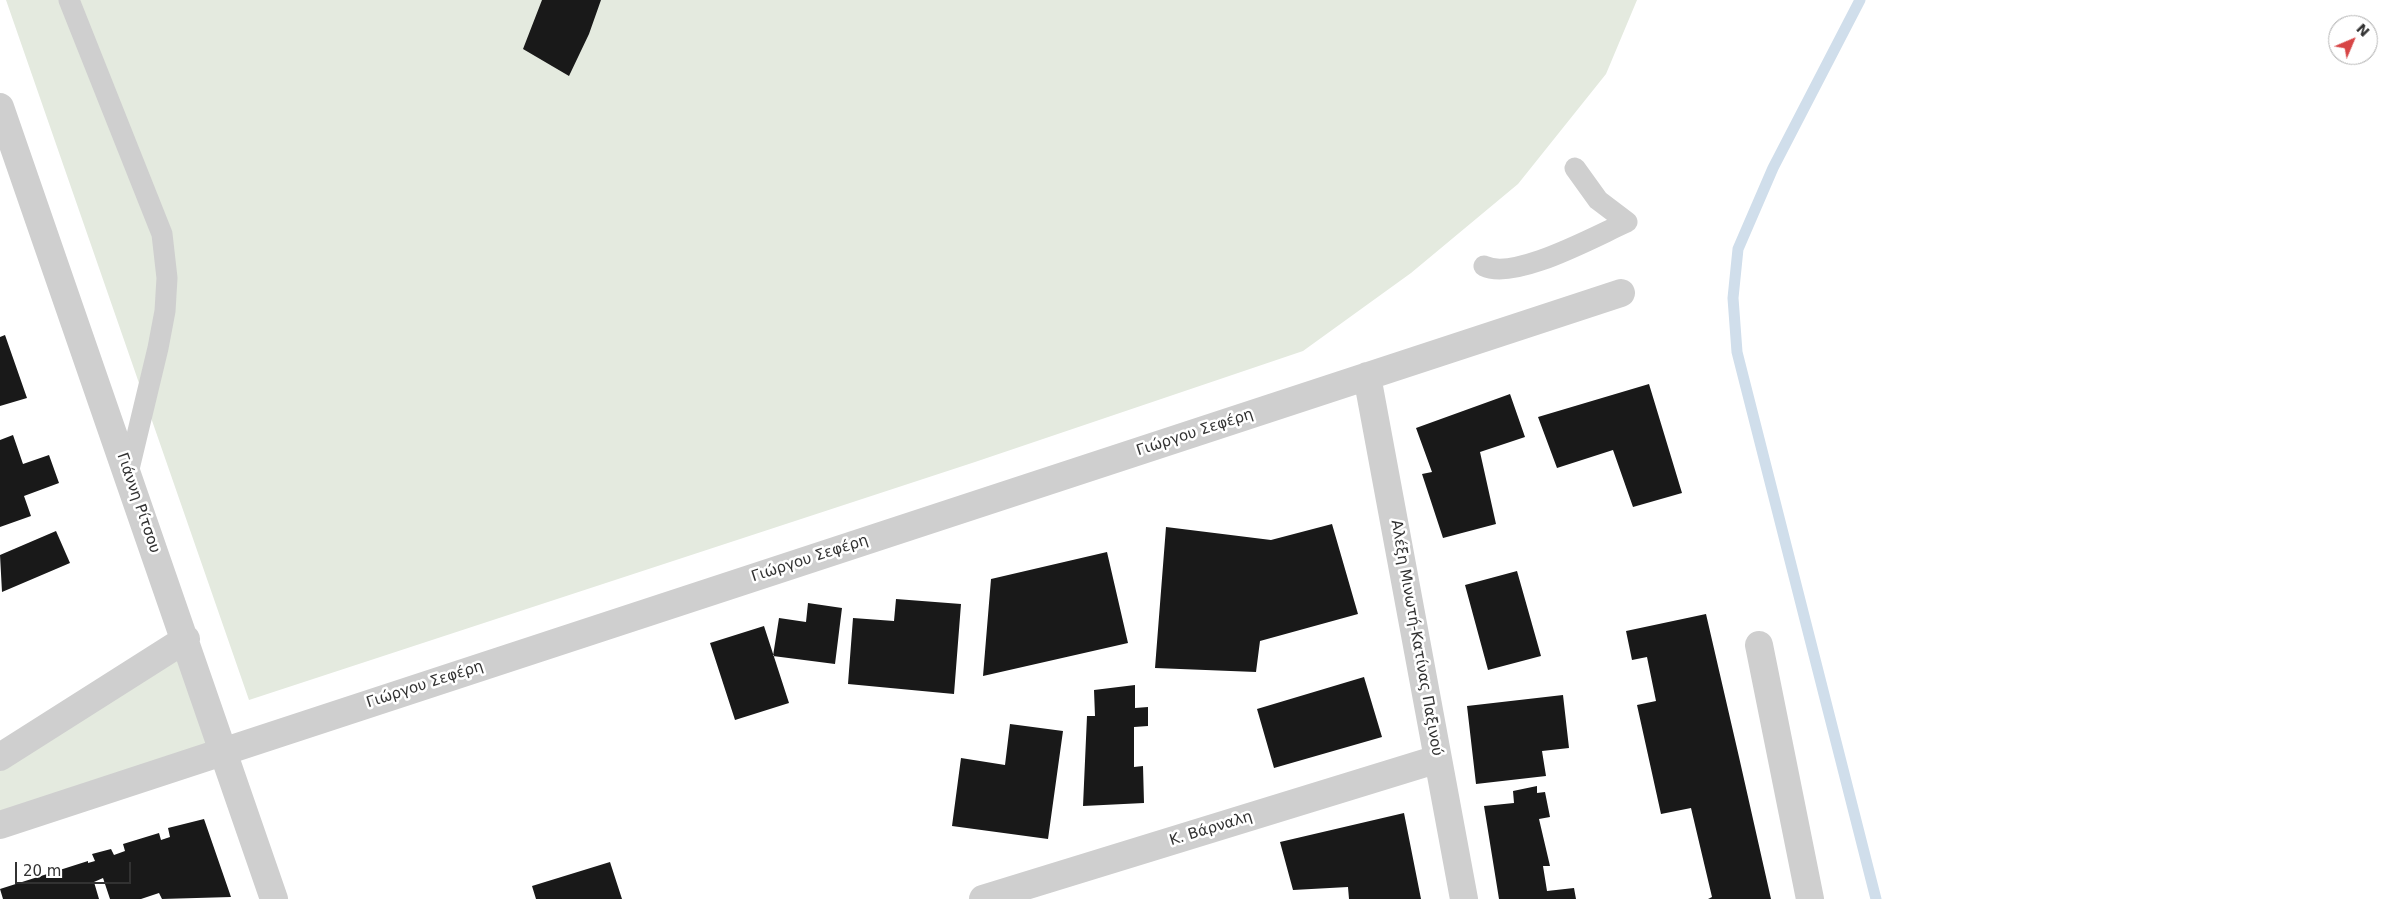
<!DOCTYPE html>
<html>
<head>
<meta charset="utf-8">
<style>
	body { margin:0 }
	#map { position:relative; width:2393px; height:899px; overflow:hidden; background:#fff; font-family:"DejaVu Sans",sans-serif }
	canvas { display:block }
	.north { position:absolute; left:2328px; top:15px; width:50px; height:50px; box-sizing:border-box; background:#fff; border:1px solid #adadad; border-radius:50%; rotate:45deg; font-size:14px; font-weight:700; line-height:20px; text-align:center; color:#323232 }
	.north::after { content:''; display:block; margin:auto; width:18px; height:22px; background:#d74546; clip-path:polygon(50% 0,100% 100%,50% 72%,0 100%) }
	.scale { position:absolute; left:15px; top:862px; width:116px; height:22px; box-sizing:border-box; border:2px solid #323232; border-top:0; padding-left:6px; font-size:15px; line-height:18px; white-space:nowrap; color:#323232; -webkit-text-stroke:4px #fff; paint-order:stroke }
</style>
</head>
<body>
<div id="map">
<canvas width="2393" height="899"></canvas>
<div class="north">N</div>
<div class="scale">20 m</div>
</div>
<script>
const g = document.querySelector('canvas').getContext('2d');
g.lineJoin = 'round';
function paint(path, color) { g.fillStyle = color; g.fill(path, 'evenodd'); }
function strokePath(path, color, width, dash) { g.strokeStyle = color; g.lineWidth = width; g.lineCap = dash ? 'butt' : 'round'; g.setLineDash(dash || []); g.stroke(path); }
function drawText(font, color, halo, rows, align = 'center') {
  g.font = font + ' "DejaVu Sans",sans-serif'; g.lineWidth = 5; g.setLineDash([]); g.textBaseline = 'middle'; g.strokeStyle = halo; g.fillStyle = color; for (const [text, x, y, turn = 0] of rows) {
    g.save(); g.translate(x, y); g.rotate((+turn || 0) * Math.PI / 180); g.textAlign = isNaN(turn) ? turn : align; if (halo) g.strokeText(text, 0, 0); g.fillText(text, 0, 0); g.restore();
  }
}
const green = new Path2D(`
	M6 0H1637L1606 74 1518 184 1411 273 1303 351 975 462 249 700Z
	M186 639 225 751 0 825V757Z`);
const stream = new Path2D(`
	M1860 0 1773 168 1738 249 1733 298 1737 352 1876 899`);
const building = new Path2D(`
	M542 0H601L589 34 569 76 523 49Z
	M5 335 27 398 0 406V337Z
	M1649 384 1682 493 1633 507 1613 450 1557 468 1538 417Z
	M1510 394 1525 437 1480 452 1496 524 1443 538 1422 474 1432 472 1416 428Z
	M13 435 23 464 49 455 59 483 24 496 31 516 0 527V440Z
	M1332 524 1358 614 1260 641 1256 672 1155 668 1166 527 1271 540Z
	M56 531 70 563 2 592 0 555Z
	M1107 552 1128 643 983 676 991 579Z
	M1517 571 1541 656 1488 670 1465 585Z
	M896 599 961 604 954 694 848 684 853 618 894 621Z
	M808 603 842 608 835 664 773 656 779 618 806 622Z
	M1706 614 1739 757 1771 899H1708L1712 897 1691 808 1661 814 1637 705 1656 701 1647 657 1632 660 1626 631Z
	M764 626 789 703 735 720 710 643Z
	M1364 677 1382 737 1274 768 1257 709Z
	M1135 685V708L1148 707V726L1134 727V767L1143 766 1144 803 1083 806 1087 716H1095L1094 690Z
	M1563 695 1569 748 1542 751 1546 776 1476 784 1467 706Z
	M1010 724 1063 731 1048 839 952 826 961 758 1005 765Z
	M1537 786V793L1545 792 1550 817 1539 819 1550 866H1543L1547 891 1574 888 1576 899H1499L1484 806 1514 803 1513 791Z
	M1404 813 1421 899H1349L1348 887 1293 890 1280 842Z
	M204 819 231 897 162 899 159 893 141 899H110L103 878 94 882 99 899H3L0 889 88 861V863L95 861 92 854 111 849 114 855 125 851 123 844 159 833 161 840 170 837 168 828Z
	M610 862 622 899H536L532 886Z`);
const lane = new Path2D(`
	M69 0 162 234 167 278 165 311 158 348 128 473
	M1484 266C1515 281 1595 236 1627 222L1598 200 1575 168`);
const street = new Path2D(`
	M0 107 274 899
	M1367 376 1464 899
	M1759 645 1810 899
	M0 757 186 639
	M0 825 1621 293
	M983 899 1438 759`);
const streetNames = [
	["Γιώργου Σεφέρη",1195,433,-18],
	["Γιάννη Ρίτσου",138,503,71],
	["Γιώργου Σεφέρη",810,559,-18],
	["Αλέξη Μινωτή-Κατίνας Παξινού",1416,638,80],
	["Γιώργου Σεφέρη",425,685,-18],
	["Κ. Βάρναλη",1211,829,-17]
];
paint(green, '#e4eadf');
strokePath(stream, '#d0deeb', 11);
paint(building, '#191919');
strokePath(lane, '#cfcfcf', 21);
strokePath(street, '#cfcfcf', 28);
drawText('15px', '#323232', '#fff', streetNames);
</script>
</body>
</html>
